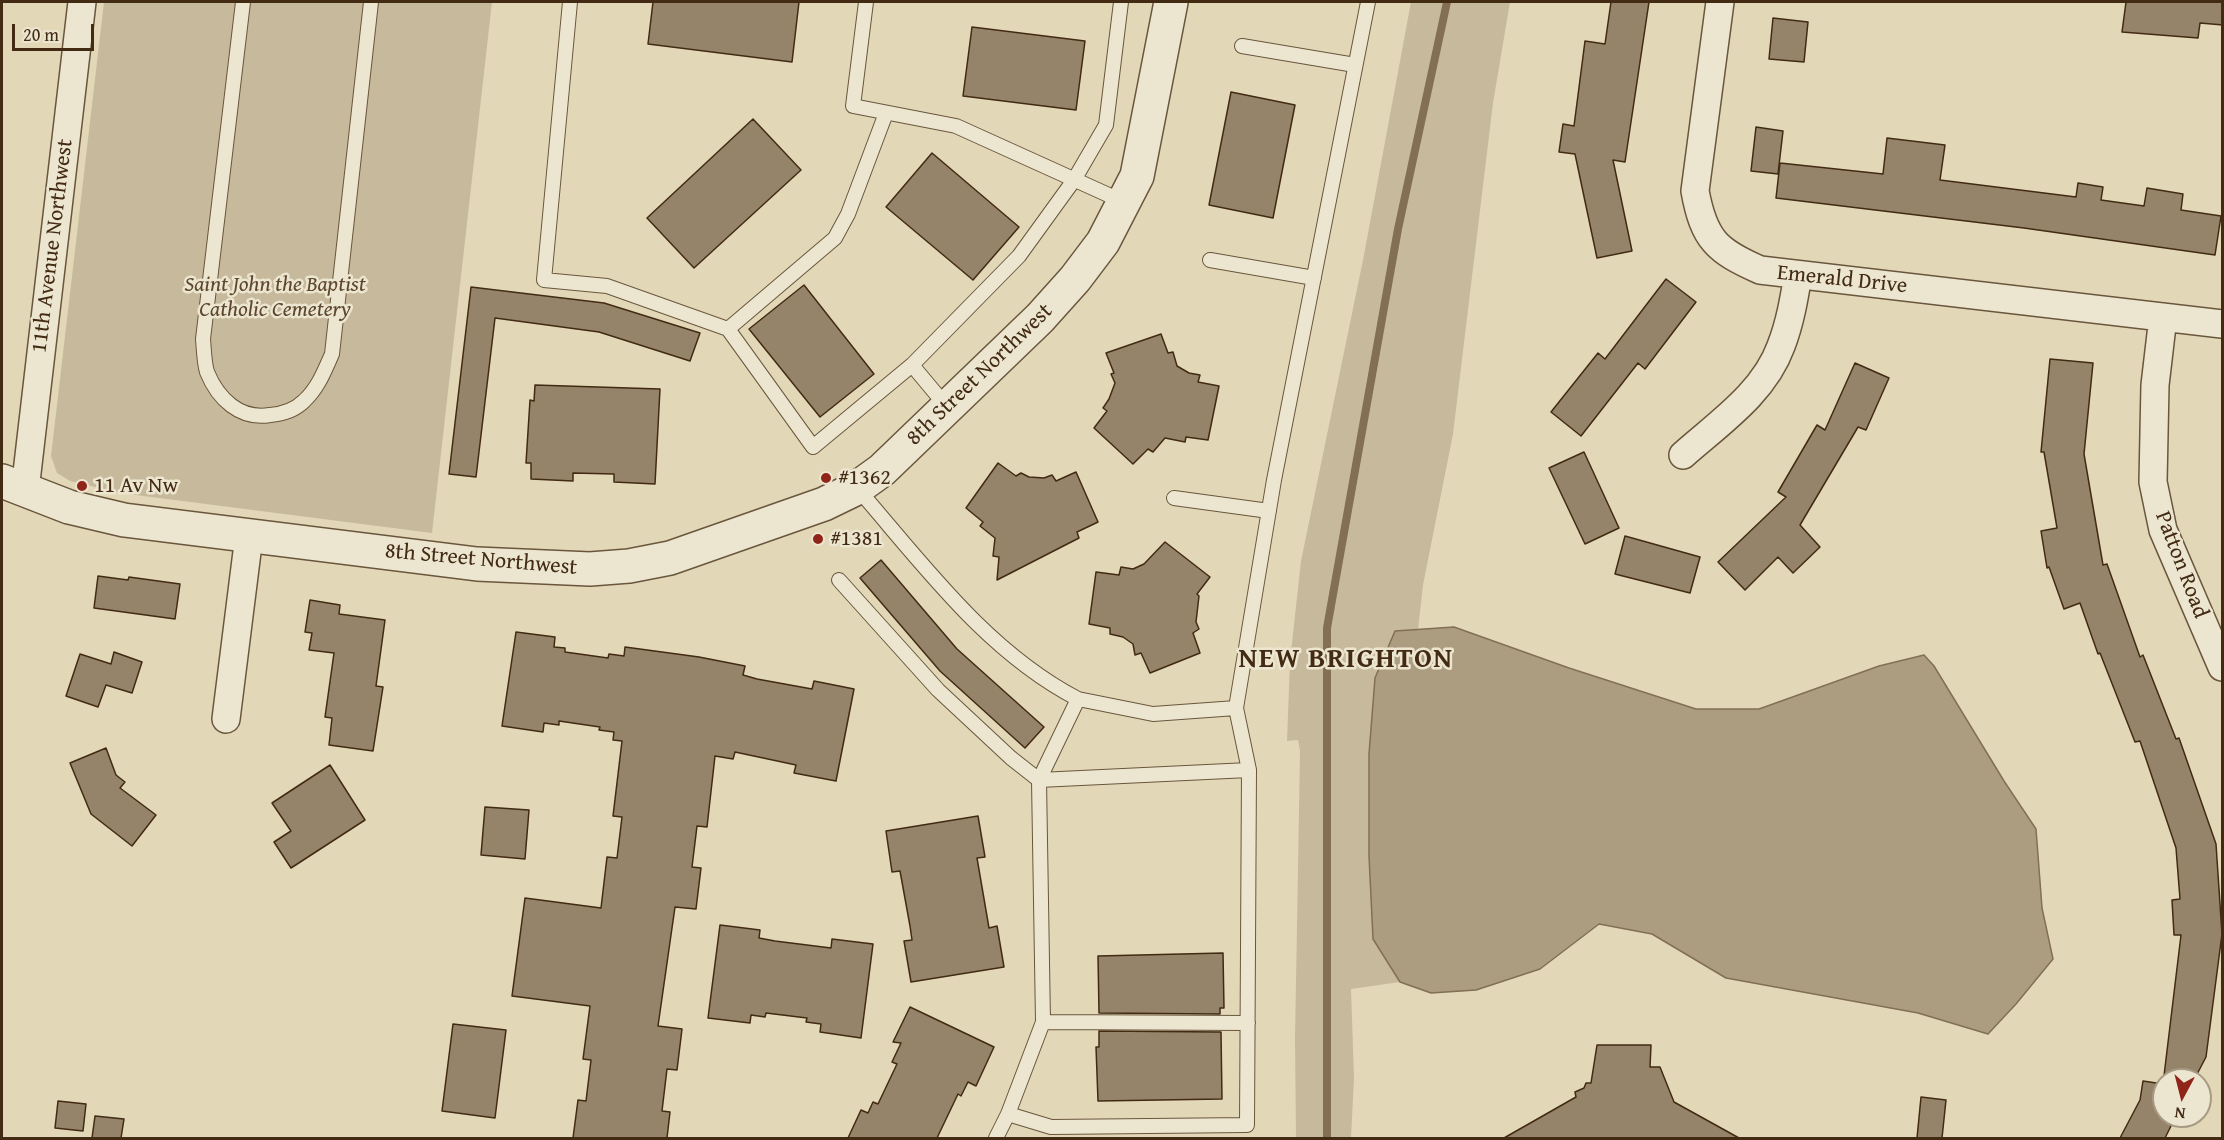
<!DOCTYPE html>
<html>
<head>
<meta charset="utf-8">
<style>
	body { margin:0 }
	#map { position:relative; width:2224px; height:1140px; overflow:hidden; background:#e2d8b8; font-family:"Gentium Book Plus",serif }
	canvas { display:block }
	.frame { position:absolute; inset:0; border:3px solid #422a13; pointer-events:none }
	.north { position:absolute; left:2152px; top:1068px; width:60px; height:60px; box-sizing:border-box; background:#ece6d1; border:2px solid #a89b85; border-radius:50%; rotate:187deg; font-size:16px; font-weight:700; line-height:24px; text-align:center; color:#422a13 }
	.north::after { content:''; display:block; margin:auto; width:21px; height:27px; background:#8f2418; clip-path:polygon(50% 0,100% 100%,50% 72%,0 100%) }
	.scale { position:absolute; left:12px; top:24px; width:82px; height:27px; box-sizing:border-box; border:3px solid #422a13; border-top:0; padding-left:8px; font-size:18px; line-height:21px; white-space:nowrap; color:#422a13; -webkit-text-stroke:4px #ece6d1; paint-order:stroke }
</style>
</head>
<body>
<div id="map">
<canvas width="2224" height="1140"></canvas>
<div class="frame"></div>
<div class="north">N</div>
<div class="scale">20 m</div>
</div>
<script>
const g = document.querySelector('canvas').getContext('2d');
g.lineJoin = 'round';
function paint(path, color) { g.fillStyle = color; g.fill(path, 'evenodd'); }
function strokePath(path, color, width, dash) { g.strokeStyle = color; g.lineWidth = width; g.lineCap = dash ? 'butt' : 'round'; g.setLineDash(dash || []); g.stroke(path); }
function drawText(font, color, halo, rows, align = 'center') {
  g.font = font + ' "Gentium Book Plus",serif'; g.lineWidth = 5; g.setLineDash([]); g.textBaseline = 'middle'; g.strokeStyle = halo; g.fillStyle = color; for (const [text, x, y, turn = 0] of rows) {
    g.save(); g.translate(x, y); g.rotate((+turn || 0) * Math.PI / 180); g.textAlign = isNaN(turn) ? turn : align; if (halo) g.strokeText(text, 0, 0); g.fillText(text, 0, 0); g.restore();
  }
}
const green = new Path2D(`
	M104 2H492L432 533 120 493 70 481 57 473 51 456Z
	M1411 2H1510L1493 103 1453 434 1423 585 1418 630 1395 632 1375 678 1369 754 1373 939 1400 982 1351 989 1354 1078 1351 1138H1296L1295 1039 1300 751 1298 740 1287 741 1290 661 1301 561 1363 260Z`);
const water = new Path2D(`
	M1454 627 1569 668 1696 709H1759L1879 666 1924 655 1934 666 2004 781 2036 829 2042 908 2053 959 2016 1004 1988 1034 1918 1013 1726 978 1652 934 1599 924 1540 969 1476 990 1431 993 1400 982 1373 939 1369 856V754L1375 678 1395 631Z`);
const stream = new Path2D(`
	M1327 1138V628L1398 229 1447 2`);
const building = new Path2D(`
	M653 2H799L792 62 648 44Z
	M1611 2H1649L1625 162 1613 160 1632 251 1597 258 1575 154 1559 152 1563 124 1574 126 1585 41 1605 44Z
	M2126 2H2223V25L2200 23 2198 38 2122 32Z
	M1773 18 1808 22 1804 62 1769 59Z
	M972 27 1085 41 1076 110 963 96Z
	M1231 92 1295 105 1273 218 1209 205Z
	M753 119 801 170 694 268 647 218Z
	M1756 127 1783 131 1778 174 1751 171Z
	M1887 138 1945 145 1940 180 2076 197 2078 183 2103 187 2101 200 2144 206 2147 188 2183 194 2181 210 2221 216 2215 255 2024 228 1776 198 1780 163 1883 174Z
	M932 153 1019 227 973 280 886 207Z
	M1666 279 1696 302 1645 369 1638 363 1581 436 1551 412 1598 353 1605 359Z
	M804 285 874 374 820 417 749 329Z
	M471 287 604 303 700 333 690 361 599 332 495 318 476 477 449 474Z
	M1161 334 1168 353 1173 352 1177 366 1189 373 1200 375 1198 382 1219 386 1208 440 1186 437 1185 442 1165 438 1153 452 1148 449 1133 464 1094 428 1107 411 1103 408 1109 399 1115 383 1111 374 1114 373 1106 353Z
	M2050 359 2093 363 2084 454 2103 565 2107 564 2140 657 2143 655 2176 739 2179 738 2216 844 2222 934 2206 1057 2194 1080H2164V1116H2176L2165 1138H2120L2140 1100 2143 1081 2163 1084 2181 935H2174L2172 900 2180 899 2176 848 2140 741 2135 742 2100 653 2098 654 2080 603 2064 609 2049 567 2047 568 2041 531 2057 528 2044 452H2041Z
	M1855 363 1889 378 1866 430 1858 427 1800 525 1820 547 1793 573 1778 557 1745 590 1718 562 1786 497 1778 492 1817 425 1825 430Z
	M535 385 660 389 655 484 614 482V474L573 473V481L531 479V463H526L530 400 534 401Z
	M1584 452 1619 528 1585 544 1549 468Z
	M998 463 1016 476 1021 473 1029 477 1044 478 1052 475 1056 481 1076 472 1098 522 1077 532 1079 538 997 580 999 557 993 556 995 538 980 526 983 522 966 508Z
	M1625 536 1700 557 1690 593 1615 574Z
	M1165 542 1210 577 1197 594 1199 596 1196 622 1199 629 1193 633 1200 653 1150 673 1141 653 1135 655 1133 644 1123 637 1110 634V628L1089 624 1096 572 1119 575 1121 567 1133 569 1144 564Z
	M881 560 957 649 1044 727 1025 748 940 671 860 578Z
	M98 576 128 580 129 577 180 584 175 619 94 608Z
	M310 600 340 605 339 614 385 620 376 686 383 687 373 751 329 745 332 718 325 717 334 653 309 650 312 633 305 632Z
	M516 632 555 637 554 647 565 648V652L608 658 609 654 624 656 625 647 699 657 745 666 743 675 757 679 812 689 814 681 854 689 836 781 794 773 796 765 735 752 733 759 715 756 707 827 697 826 692 867 701 868 696 909 675 907 658 1026 682 1029 677 1070 667 1069 662 1111 670 1112 667 1138H573L578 1100 586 1101 591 1060 583 1059 590 1006 512 996 525 898 601 908 607 857 617 858 622 817 613 816 622 741 613 740 614 732 599 730 600 727 559 721V725L544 723 543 732 502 726Z
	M114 652 142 662 132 693 106 685 98 707 66 696 80 654 111 664Z
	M106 748 116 775 125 782 120 788 156 815 132 846 91 814 70 763Z
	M330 765 365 820 291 868 274 842 291 831 272 803Z
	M485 807 529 810 525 859 481 855Z
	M978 816 985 857 977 858 989 928 997 926 1004 967 911 982 904 941 912 940 910 926 900 871 892 872 886 831Z
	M720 925 760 930 759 938 775 941 831 948 832 939 873 944 861 1038 820 1032 821 1024 806 1022 807 1018 766 1013 765 1017 751 1015 750 1023 708 1018Z
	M1223 953 1224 1008H1220V1014L1099 1013 1098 956Z
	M910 1007 994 1047 976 1086 968 1082 961 1096 958 1094 937 1138H848L861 1110 868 1113 873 1102 878 1104 897 1064 892 1062 901 1043 893 1042Z
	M453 1024 506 1030 495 1118 442 1111Z
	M1099 1031 1221 1032 1222 1099 1098 1101 1096 1047H1099Z
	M1597 1045H1651L1650 1067H1660L1674 1102 1739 1138H1504L1576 1097 1575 1092 1584 1088 1586 1083H1591Z
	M1921 1097 1946 1100 1942 1138H1917Z
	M58 1101 86 1104 83 1131 55 1128Z
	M95 1116 124 1119 121 1138H92Z`);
const service = new Path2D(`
	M243 2 203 339C204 349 204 362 207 372 218 399 240 420 270 415 282 414 295 410 304 401 318 388 324 372 332 354L371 2
	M570 2 544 280 607 286 728 329 813 447 912 365
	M866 2 853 106 956 126 1124 202
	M1242 46 1355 65
	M1210 260 1314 278
	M728 329 835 238 848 214 886 113
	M947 407 912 365 1019 256 1074 180 1106 125 1121 2
	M857 488C923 564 987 652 1078 699L1039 780 1043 1022 1008 1114 996 1138
	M1174 498 1269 511
	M839 580 938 690 1011 758 1039 780 1249 770
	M1078 699 1153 714 1236 708 1274 480 1368 2
	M1043 1022 1248 1023
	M1008 1114 1051 1127 1247 1125 1249 770 1236 708`);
const minor = new Path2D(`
	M1720 2 1695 191C1704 240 1717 251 1760 270L2222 324
	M2163 317 2155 385 2153 482 2163 530 2222 667
	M1683 455C1719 423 1764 393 1781 346 1790 323 1794 299 1798 275
	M25 490 82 2
	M226 719 249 536`);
const tertiary = new Path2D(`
	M2 481 69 507 124 520 477 564 590 569 629 566 670 558 824 504 857 488 882 470 1040 318 1075 279 1103 242 1137 176 1171 2`);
const markers = [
	[826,478,6,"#8f2418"],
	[82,486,6,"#8f2418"],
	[818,539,6,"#8f2418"]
];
const streetNames = [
	["11th Avenue Northwest",53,246,-83],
	["Emerald Drive",1842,280,6],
	["8th Street Northwest",980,375,-44],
	["8th Street Northwest",481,560,5],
	["Patton Road",2181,565,69]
];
const parkNames = [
	["Saint John the Baptist",275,285],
	["Catholic Cemetery",275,310]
];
const poiNames = [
	["#1362",838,478],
	["11 Av Nw",94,486],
	["#1381",830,539]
];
const districtNames = [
	["NEW BRIGHTON",1346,660]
];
paint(green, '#c7ba9c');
paint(water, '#ac9d80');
strokePath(water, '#826f54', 1.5);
strokePath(stream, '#826f54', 8);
paint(building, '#958469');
strokePath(building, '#422a13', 1.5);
strokePath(service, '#6a563c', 16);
strokePath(minor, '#6a563c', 30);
strokePath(tertiary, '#6a563c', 36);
strokePath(service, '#ece6d1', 14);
strokePath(minor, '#ece6d1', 27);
strokePath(tertiary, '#ece6d1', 33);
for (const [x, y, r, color] of markers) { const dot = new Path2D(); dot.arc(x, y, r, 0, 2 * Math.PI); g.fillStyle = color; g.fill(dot); strokePath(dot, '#ece6d1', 2); }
drawText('22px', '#422a13', '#ece6d1', streetNames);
drawText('italic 22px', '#5d472e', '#ece6d1', parkNames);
drawText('22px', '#422a13', '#ece6d1', poiNames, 'left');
g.letterSpacing = '1.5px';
drawText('bold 28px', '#422a13', '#ece6d1', districtNames);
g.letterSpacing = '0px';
</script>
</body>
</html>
